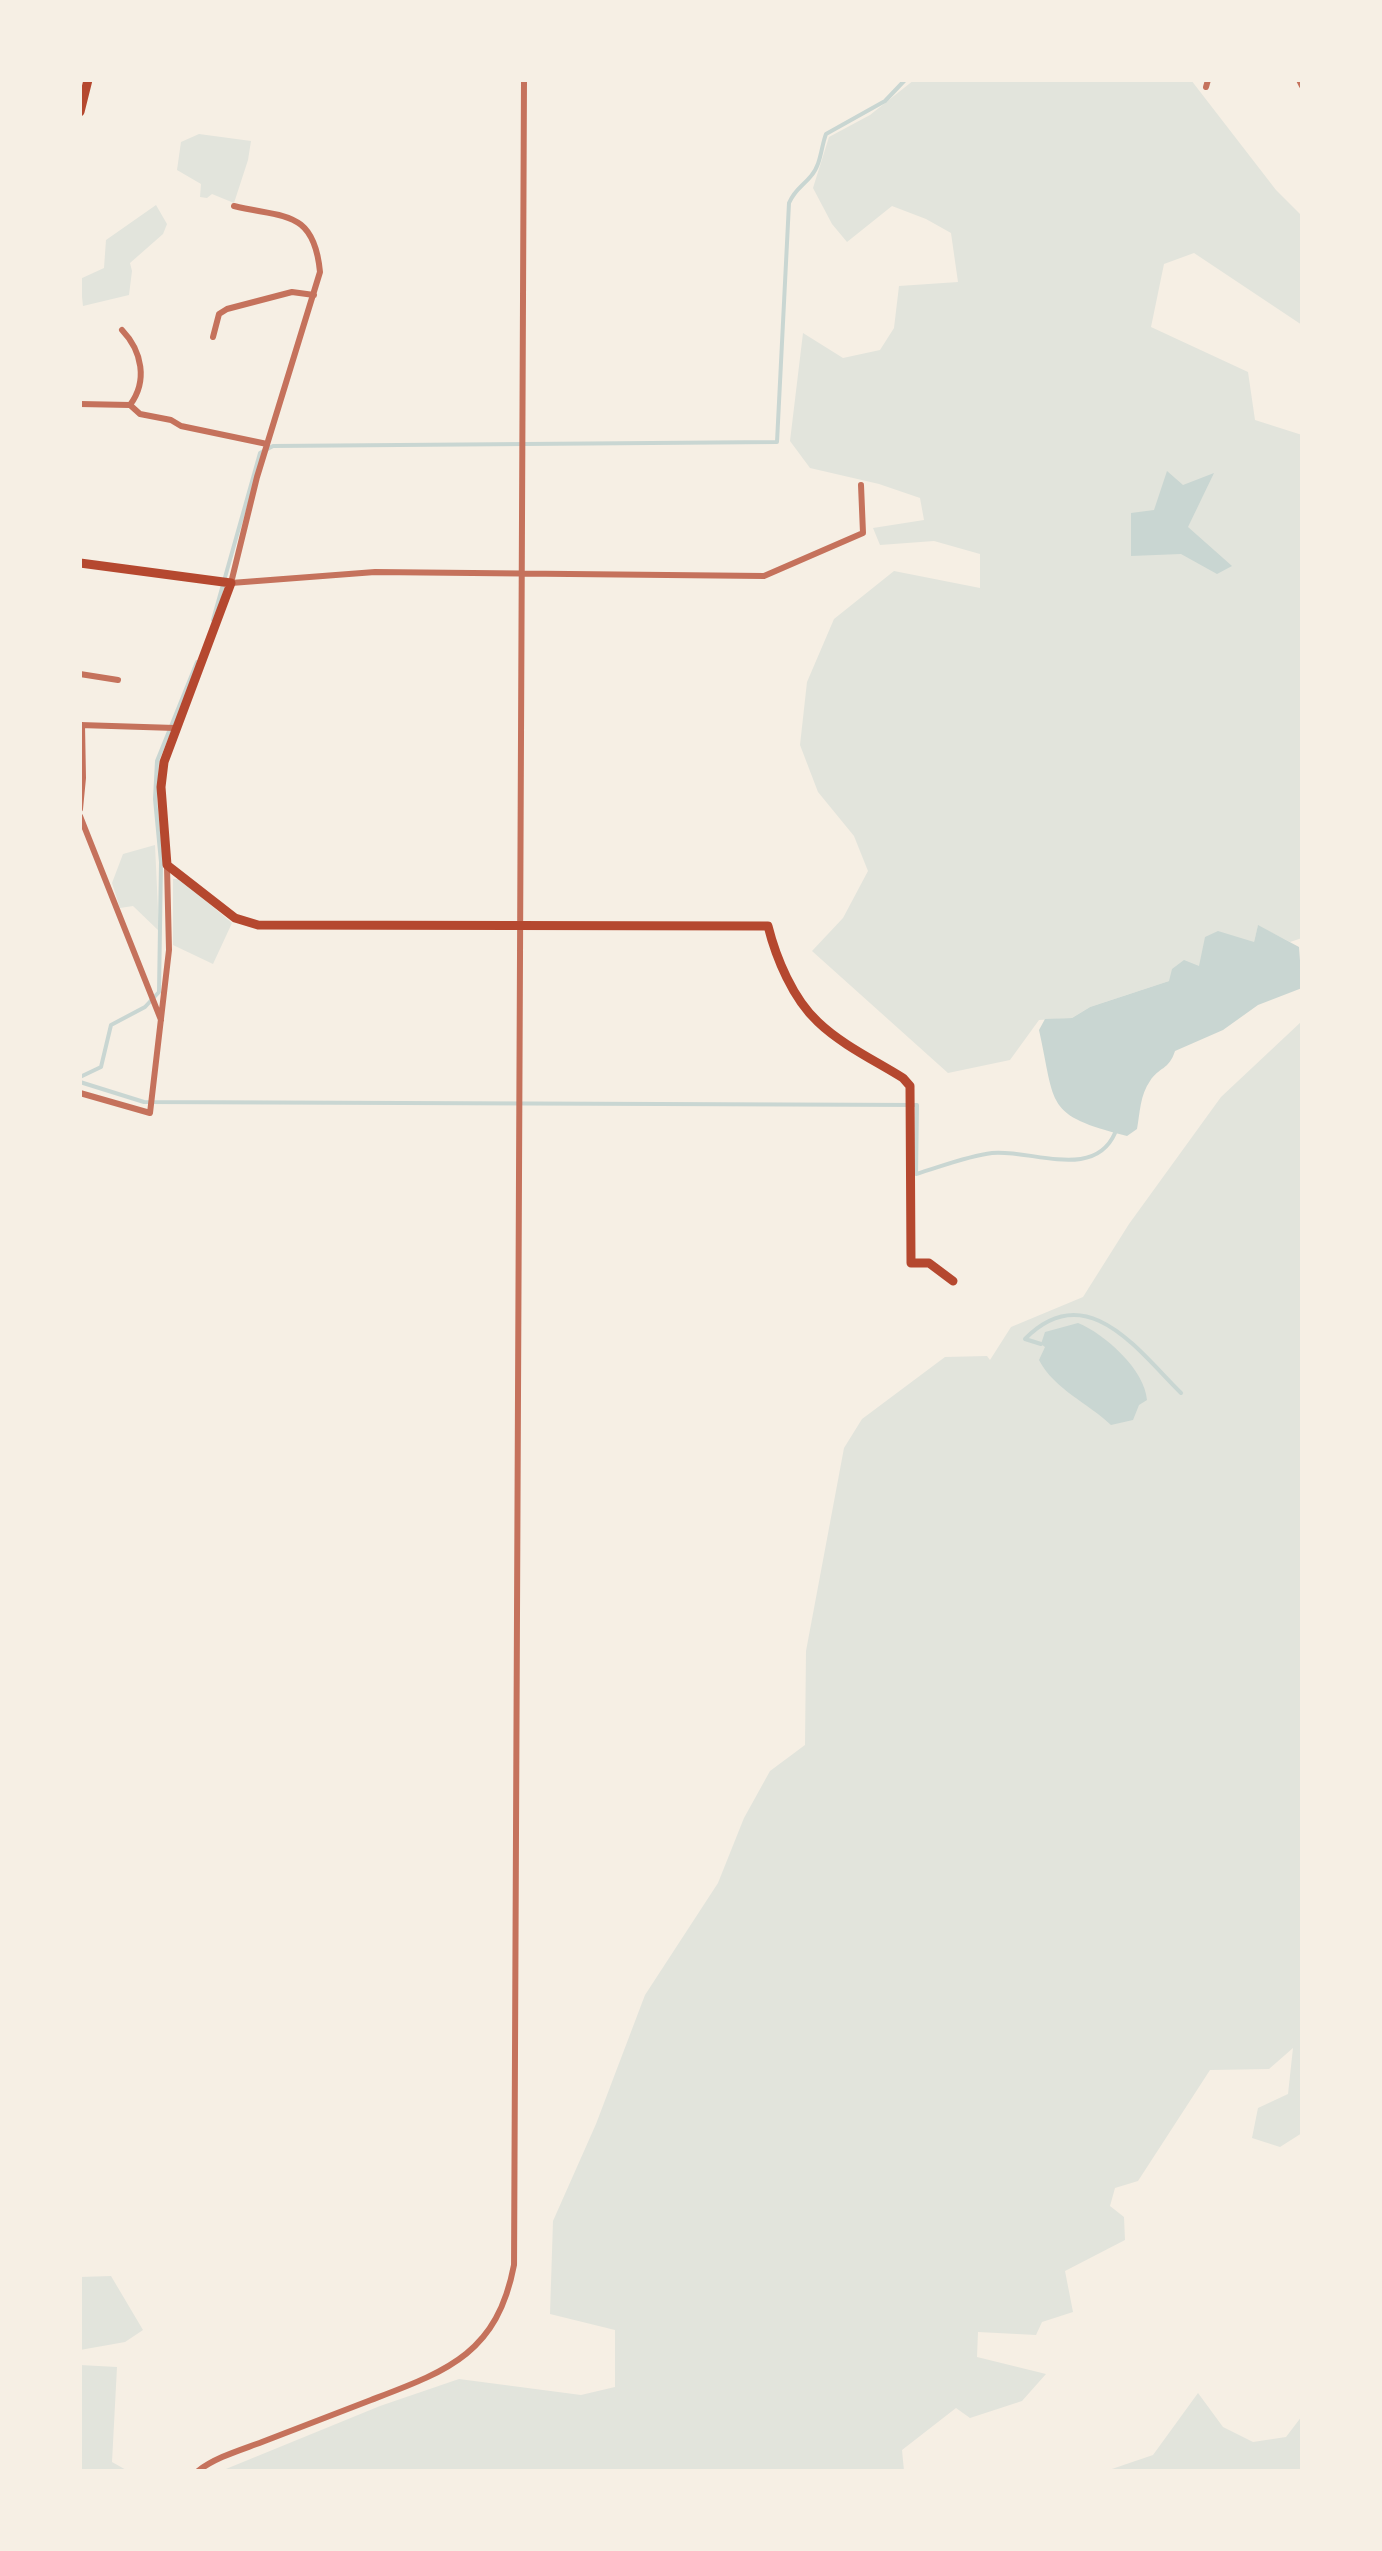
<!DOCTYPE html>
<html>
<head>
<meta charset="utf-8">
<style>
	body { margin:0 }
	#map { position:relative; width:1382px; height:2551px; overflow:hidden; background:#f6efe4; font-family:Rubik,sans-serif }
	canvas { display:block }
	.frame { position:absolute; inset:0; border:82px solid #f6efe4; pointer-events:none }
</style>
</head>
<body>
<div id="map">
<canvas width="1382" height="2551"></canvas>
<div class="frame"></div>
</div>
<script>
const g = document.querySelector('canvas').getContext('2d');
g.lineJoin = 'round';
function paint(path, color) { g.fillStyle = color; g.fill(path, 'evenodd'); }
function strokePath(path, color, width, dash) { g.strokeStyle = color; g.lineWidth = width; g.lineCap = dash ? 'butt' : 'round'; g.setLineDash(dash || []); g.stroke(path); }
const green = new Path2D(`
	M914 80H1191L1276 190 1302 216V325L1194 253 1164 264 1151 327 1248 372 1255 420 1302 435V938L1290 942 1258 926 1254 942 1169 981 1090 1007 1072 1018 1039 1020 1010 1060 948 1073 812 951 843 918 868 871 854 836 818 792 800 745 807 682 834 619 894 571 980 588V554L934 541 880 545 873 528 924 520 920 498 879 484 810 468 790 441 803 333 843 358 880 350 894 328 899 286 958 282 951 233 926 219 892 206 847 242 832 224 813 188 829 137 870 115Z
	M199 134 251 141 248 160 234 203 212 194 207 198 200 197 201 184 177 170 181 142Z
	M156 205 167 224 163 234 130 263 132 271 129 295 83 306 80 279 104 268 106 240Z
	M155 845 159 931 133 906 120 908 112 883 123 854Z
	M173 879H180L232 923 213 964 173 945Z
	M1302 1021V2133L1280 2147 1252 2138 1258 2108 1288 2094 1293 2048 1269 2069 1210 2070 1138 2181 1115 2188 1110 2206 1124 2217 1125 2240 1065 2271 1073 2312 1042 2322 1036 2335 978 2332 977 2357 1046 2374 1022 2401 970 2418 956 2408 902 2450 904 2471H221L380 2406 459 2379 581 2395 615 2387V2330L550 2314 553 2221 596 2124 645 1995 718 1883 744 1818 770 1771 805 1745 806 1651 844 1448 862 1419 945 1357 987 1356 990 1360 1011 1327 1083 1297 1129 1224 1221 1097Z
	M111 2276 143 2330 125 2342 80 2350V2277Z
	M80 2365 117 2367 112 2462 128 2471H80Z
	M1198 2393 1223 2427 1253 2442 1286 2437 1302 2416V2471H1106L1153 2455Z`);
const water = new Path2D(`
	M1167 471 1183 485 1214 473 1188 527 1232 566 1217 574 1181 554 1131 556V513L1154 510Z
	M1258 925 1299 947 1302 988 1258 1005 1223 1030 1175 1051C1169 1070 1159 1067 1150 1081 1140 1095 1140 1113 1137 1129L1127 1136C1044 1115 1056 1106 1039 1030L1045 1019 1072 1018 1090 1007 1169 981 1172 969 1184 960 1199 966 1205 937 1218 931 1254 942Z
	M1078 1323C1105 1334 1145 1370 1147 1400L1139 1405 1133 1420 1111 1425C1088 1403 1054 1389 1039 1360L1045 1347 1041 1344 1045 1332Z`);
const stream = new Path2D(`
	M213 620 260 453 273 446 777 442 789 203C795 189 803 186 811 176 821 165 821 147 826 134L885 101 905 80
	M80 1077 101 1067 111 1025 145 1007 159 992 161 862 155 799 157 761 197 662
	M80 1082 144 1102 917 1105 916 1174C940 1167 967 1156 992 1153 1031 1149 1094 1181 1115 1133
	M1041 1344 1025 1339C1087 1276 1139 1352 1181 1393`);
const minor = new Path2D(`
	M1299 80 1302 86
	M1206 87 1208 80
	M234 206C283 218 314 209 320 272L257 477 231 583 375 572 764 576 863 533 861 485
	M122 330C142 351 148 381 130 405
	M213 337 219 314 227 309 292 292 314 295
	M80 404 130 405 140 414 171 420 181 426 267 444
	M80 674 118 680
	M80 725 175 728
	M80 809 83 778 82 725
	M80 816 161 1020
	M80 1093 150 1113 169 950 167 866
	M198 2471C216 2457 241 2450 262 2442 298 2428 335 2414 371 2400 447 2371 497 2354 514 2265L524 80`);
const secondary = new Path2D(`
	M80 112 88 80
	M80 563 231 583 164 762 161 787 167 865 235 918 258 925 768 926C776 958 793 999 818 1022 842 1045 876 1061 903 1078L910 1086 911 1263H929L953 1281`);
paint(green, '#e2e4dc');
paint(water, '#c9d6d2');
strokePath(stream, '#c9d6d2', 4);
strokePath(minor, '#c5725c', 6);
strokePath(secondary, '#b5482f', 9);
</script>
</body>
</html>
